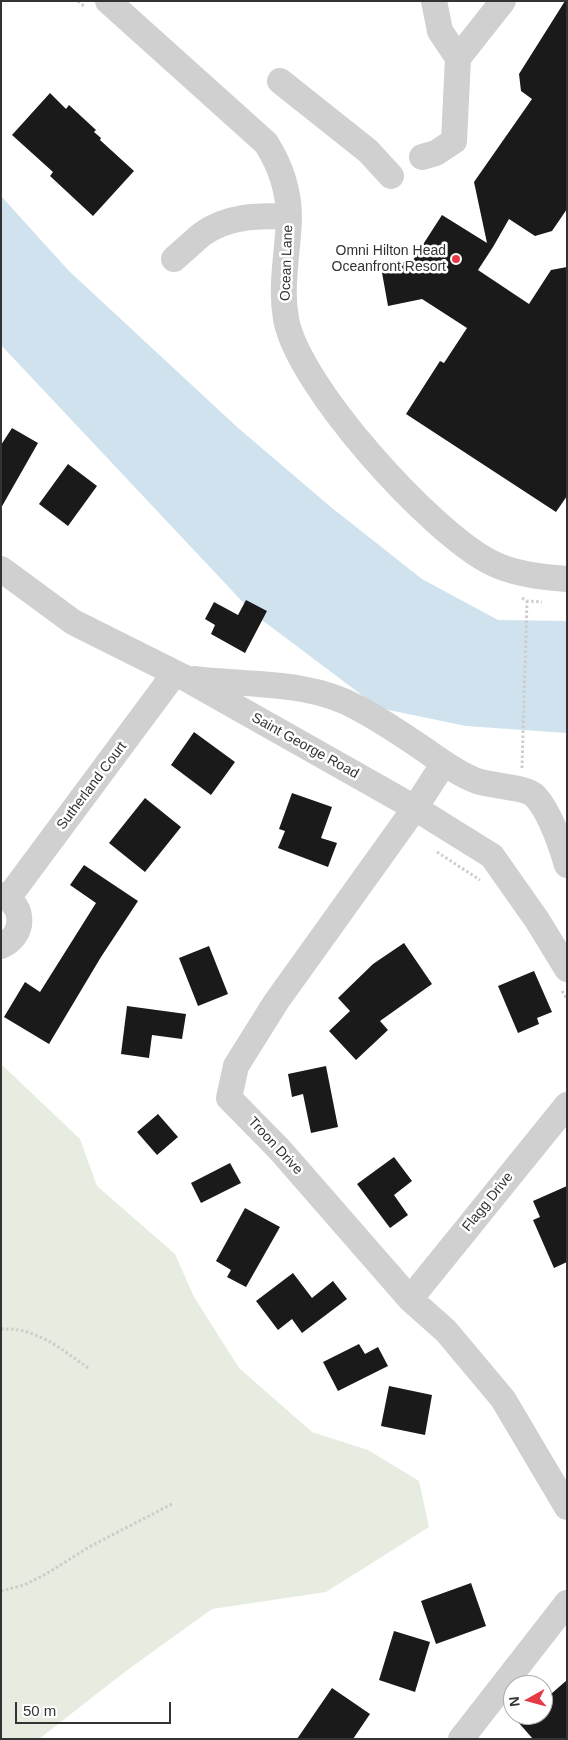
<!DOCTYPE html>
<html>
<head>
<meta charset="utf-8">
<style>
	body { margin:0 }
	#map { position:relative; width:568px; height:1740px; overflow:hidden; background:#fff; font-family:Arial,sans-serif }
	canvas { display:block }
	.frame { position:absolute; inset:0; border:2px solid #333; pointer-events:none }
	.north { position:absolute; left:503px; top:1675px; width:50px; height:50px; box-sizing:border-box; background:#fff; border:1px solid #adadad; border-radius:50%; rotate:263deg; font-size:14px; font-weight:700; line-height:20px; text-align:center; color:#333 }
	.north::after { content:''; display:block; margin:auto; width:18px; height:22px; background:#e63946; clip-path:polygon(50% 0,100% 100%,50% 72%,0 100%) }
	.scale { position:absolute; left:15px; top:1702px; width:156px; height:22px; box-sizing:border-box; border:2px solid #333; border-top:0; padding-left:6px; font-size:15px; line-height:18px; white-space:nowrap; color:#333; -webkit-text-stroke:4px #fff; paint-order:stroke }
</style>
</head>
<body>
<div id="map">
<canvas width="568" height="1740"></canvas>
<div class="frame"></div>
<div class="north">N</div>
<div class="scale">50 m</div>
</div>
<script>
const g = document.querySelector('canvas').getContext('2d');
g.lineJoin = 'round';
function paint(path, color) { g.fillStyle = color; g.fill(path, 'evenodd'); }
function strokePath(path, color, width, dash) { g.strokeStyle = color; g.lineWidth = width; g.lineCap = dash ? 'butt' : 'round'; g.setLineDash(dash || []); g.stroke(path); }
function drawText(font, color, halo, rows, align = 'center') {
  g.font = font + ' Arial,sans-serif'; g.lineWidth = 5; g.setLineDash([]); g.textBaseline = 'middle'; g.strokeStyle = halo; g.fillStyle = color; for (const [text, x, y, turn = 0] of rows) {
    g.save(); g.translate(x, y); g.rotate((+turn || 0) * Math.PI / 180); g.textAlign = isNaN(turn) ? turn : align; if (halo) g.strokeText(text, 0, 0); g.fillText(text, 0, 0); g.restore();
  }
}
const green = new Path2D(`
	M1 1064 80 1139 97 1186 175 1254 194 1297 239 1368 312 1432 368 1450 419 1481 429 1527 326 1592 212 1609 126 1671 39 1739H1Z`);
const water = new Path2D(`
	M1 196 69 271 237 427 332 508 422 579 498 620 567 621V733L466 726 379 708 254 614 1 345Z`);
const building = new Path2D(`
	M565 1H567V209L552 231 535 236 509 219 493 247 478 270 529 304 551 270 567 267V496L556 512 406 414 440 361 444 363 467 328 422 299 388 306 381 267 413 260 442 215 487 243 474 182 532 99 521 91 519 74Z
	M50 93 66 109 69 105 96 130 94 132 101 138 100 140 134 171 93 216 50 176 53 172 12 135Z
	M12 428 38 443 1 508V445Z
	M68 464 97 486 68 526 39 504Z
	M246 600 267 611 245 653 211 634 215 625 205 619 214 602 238 615Z
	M194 732 235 762 211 795 171 765Z
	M292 793 332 807 321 838 337 843 328 867 278 848 285 831 279 829Z
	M145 798 181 827 145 872 109 843Z
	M84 865 138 901 101 957 49 1044 4 1017 25 982 40 992 96 903 70 885Z
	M404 943 432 984 380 1021 388 1030 356 1060 329 1031 350 1011 338 998 373 964Z
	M209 946 228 994 198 1006 179 958Z
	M534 971 552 1012 537 1018 539 1024 518 1033 498 986Z
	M127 1006 186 1014 182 1039 152 1035 149 1058 121 1054Z
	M326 1066 338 1127 311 1133 303 1094 292 1097 288 1074Z
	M158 1114 178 1137 157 1155 137 1132Z
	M394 1157 412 1181 394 1195 408 1215 390 1228 357 1184Z
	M230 1163 241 1183 201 1203 191 1183Z
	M567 1186V1262L554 1268 533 1220 540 1217 533 1201Z
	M245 1208 280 1227 246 1287 227 1277 231 1270 216 1261Z
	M293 1273 312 1298 333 1281 347 1299 302 1333 292 1319 278 1330 256 1301Z
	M359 1344 365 1354 378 1347 388 1366 338 1391 323 1362Z
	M389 1386 432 1395 425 1435 381 1426Z
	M471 1583 486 1626 436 1644 421 1601Z
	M394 1631 430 1642 415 1692 379 1680Z
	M567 1680V1739H533L518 1722 527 1715H543V1701Z
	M332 1688 370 1714 353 1739H297Z`);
const path = new Path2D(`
	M78 1 85 7
	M522 598 527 601 542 602
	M522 768 527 601
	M437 852 480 880
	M562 991 567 999
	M1 1329C36 1327 61 1349 88 1368
	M1 1591 24 1585 46 1574 89 1547 172 1504`);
const minor = new Path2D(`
	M108 1 266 143C280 165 289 191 289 218 288 252 280 285 286 319 298 386 430 531 490 562 513 574 541 577 567 579
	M434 1 440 31 458 58
	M280 81 368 151 391 176
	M422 157 436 153 454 141 458 58 503 1
	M174 259C183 251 192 243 201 235 226 216 258 215 289 217
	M1 569 73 622 185 678 415 808 492 856 537 920 567 969
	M194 679C248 686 308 680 358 708 381 720 403 735 425 750 441 761 458 774 477 781 491 786 527 787 535 796 549 811 561 845 567 865
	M444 763 415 808 276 1002 236 1066 229 1098 280 1150 410 1299 446 1331 503 1399 567 1507
	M1 895C26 905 25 936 1 946
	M8 898 175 673
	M410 1299 567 1105
	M461 1739 567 1603`);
const markers = [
	[456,259,5,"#e63946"]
];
const poiNames = [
	["Omni Hilton Head",446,251],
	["Oceanfront Resort",446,267]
];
const streetNames = [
	["Ocean Lane",287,263,-88],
	["Saint George Road",305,746,29],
	["Sutherland Court",92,786,-53],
	["Troon Drive",275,1146,47],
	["Flagg Drive",488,1202,-51]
];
paint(green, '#e6ecdf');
paint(water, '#cfe2ee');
paint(building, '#1a1a1a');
strokePath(path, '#cdcdcd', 3, [2.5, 2.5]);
strokePath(minor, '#d0d0d0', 26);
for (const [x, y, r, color] of markers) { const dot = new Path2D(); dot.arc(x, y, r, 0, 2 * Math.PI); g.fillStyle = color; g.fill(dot); strokePath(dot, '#fff', 2); }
drawText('14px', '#333', '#fff', poiNames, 'right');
drawText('14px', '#333', '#fff', streetNames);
</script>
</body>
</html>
